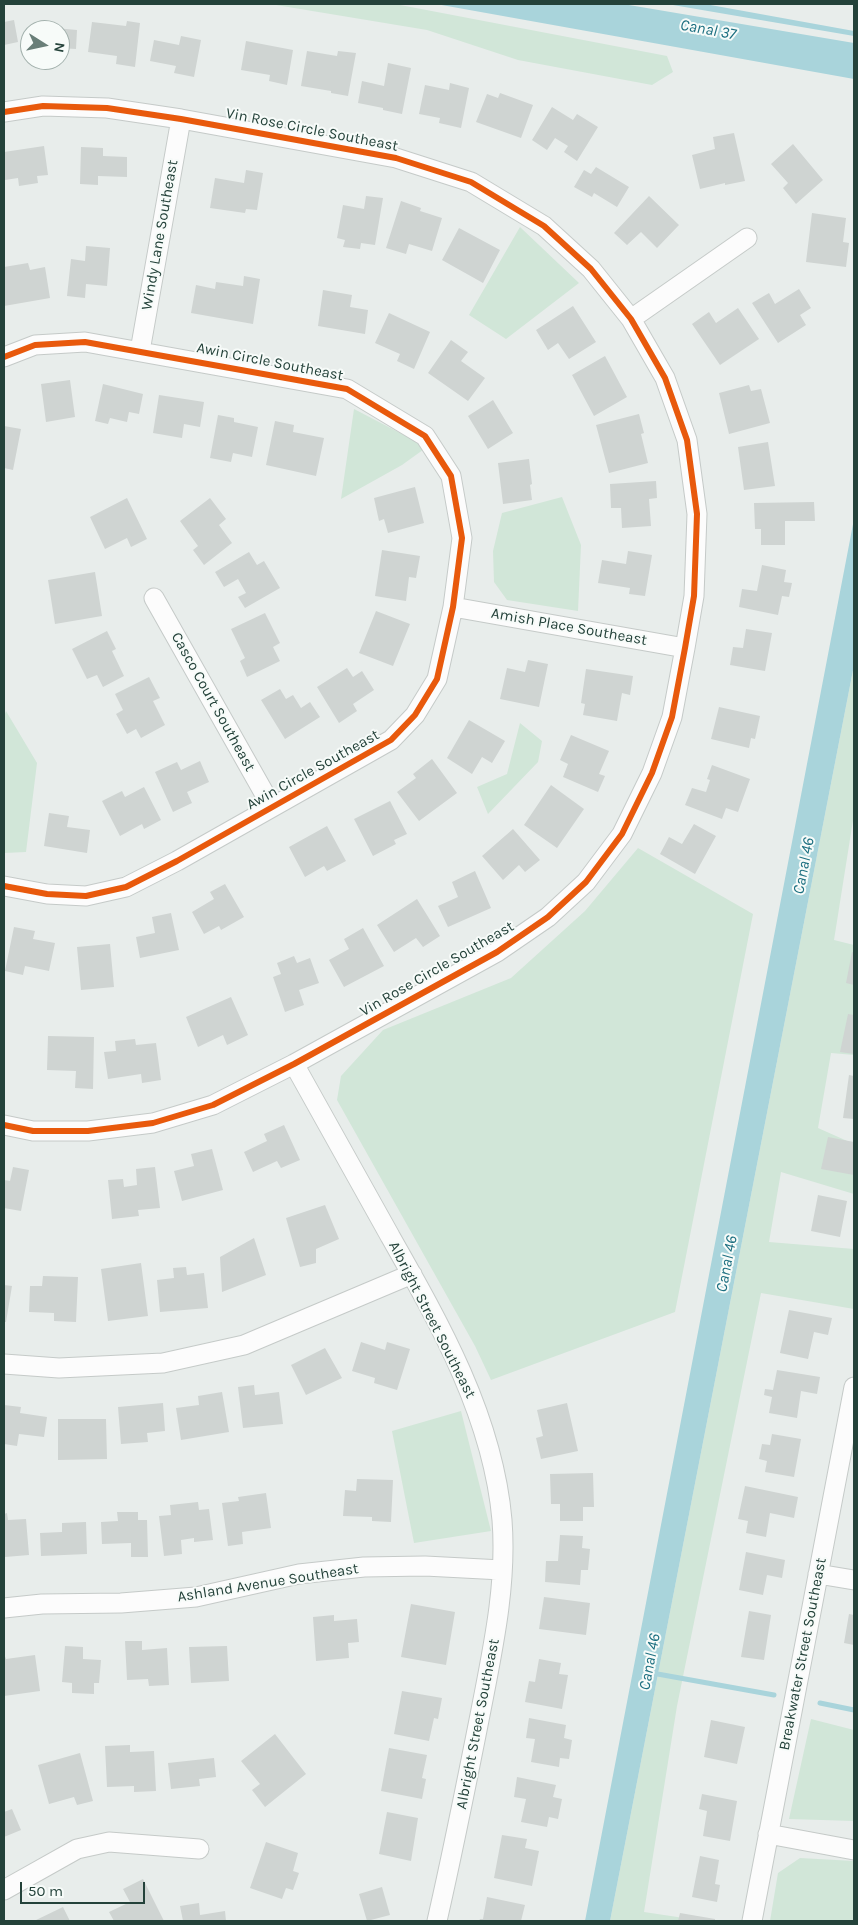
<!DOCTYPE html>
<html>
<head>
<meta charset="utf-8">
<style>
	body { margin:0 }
	#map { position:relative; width:858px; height:1925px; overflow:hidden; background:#e8edeb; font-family:Karla,sans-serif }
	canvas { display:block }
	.frame { position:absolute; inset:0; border:5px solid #24423a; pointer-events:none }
	.north { position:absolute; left:20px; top:20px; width:50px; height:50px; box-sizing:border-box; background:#f7fbf9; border:1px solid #a3b1ad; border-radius:50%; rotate:100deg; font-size:14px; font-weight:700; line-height:20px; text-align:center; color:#24423a }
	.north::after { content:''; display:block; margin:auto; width:18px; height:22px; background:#697e78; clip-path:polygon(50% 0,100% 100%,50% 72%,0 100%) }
	.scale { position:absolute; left:20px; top:1882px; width:125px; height:22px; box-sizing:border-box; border:2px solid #24423a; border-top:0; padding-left:6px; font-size:15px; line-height:18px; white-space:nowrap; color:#24423a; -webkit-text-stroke:4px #f7fbf9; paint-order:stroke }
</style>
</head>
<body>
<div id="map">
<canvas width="858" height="1925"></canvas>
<div class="frame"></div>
<div class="north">N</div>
<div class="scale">50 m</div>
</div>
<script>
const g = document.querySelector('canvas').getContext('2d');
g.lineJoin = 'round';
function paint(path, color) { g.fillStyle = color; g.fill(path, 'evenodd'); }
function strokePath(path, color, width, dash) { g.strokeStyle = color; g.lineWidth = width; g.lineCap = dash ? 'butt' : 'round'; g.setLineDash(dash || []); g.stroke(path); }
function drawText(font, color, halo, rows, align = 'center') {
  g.font = font + ' Karla,sans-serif'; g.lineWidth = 4; g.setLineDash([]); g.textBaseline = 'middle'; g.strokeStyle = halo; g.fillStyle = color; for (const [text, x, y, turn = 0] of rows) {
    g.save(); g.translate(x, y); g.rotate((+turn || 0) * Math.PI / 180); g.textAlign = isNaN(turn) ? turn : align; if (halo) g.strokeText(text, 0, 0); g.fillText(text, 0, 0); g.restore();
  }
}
const green = new Path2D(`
	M270 4H395L667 56 673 72 652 85 518 60 427 30Z
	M520 227 579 283 506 339 469 315Z
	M354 409 427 447 402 465 341 499Z
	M562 497 581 545 578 611 507 600 494 582 493 551 502 513Z
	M854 665V814L834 940 854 945V1055L831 1053 818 1128 854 1144V1194L781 1172 769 1242 854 1249V1309L761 1293 677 1706 644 1912 704 1921H610Z
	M6 711 37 763 26 852 4 853V717Z
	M520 723 542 741 538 762 488 814 477 787 507 774Z
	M638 848 753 914 675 1312 491 1380 475 1346 337 1100 341 1076 383 1030 511 978 585 911Z
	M461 1411 491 1531 414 1543 392 1431Z
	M811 1719 854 1730V1821L789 1819Z
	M800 1858 854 1861V1921H770L778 1873Z`);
const water = new Path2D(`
	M436 4H623L854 43V79Z
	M667 4H705L854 31V36Z
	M854 519V665L610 1921H585Z`);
const stream = new Path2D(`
	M652 1673 774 1695
	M820 1703 854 1710`);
const building = new Path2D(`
	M14 20 18 42 4 45V22Z
	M127 21 140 23 135 67 116 64 117 56 88 52 92 22 126 26Z
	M33 26 77 30 76 49 60 48V30H33Z
	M181 36 201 40 194 77 174 73 176 66 150 61 154 40 179 45Z
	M246 41 293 50 287 85 269 81 270 75 241 70Z
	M307 51 337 56 338 51 356 53 348 96 331 93V91L301 86Z
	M388 63 411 68 402 114 383 110V108L358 103 362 81 384 86Z
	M450 83 469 88 461 128 439 123 440 118 419 114 425 85 449 90Z
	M500 93 533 105 521 138 476 122 487 94 498 98Z
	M552 107 573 120 577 114 598 127 577 161 564 152 568 146 555 138 547 150 532 140Z
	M734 133 745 181 725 185V183L700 189 692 155 715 149 713 137Z
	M793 144 823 180 796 204 783 188 788 183 771 164Z
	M44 146 48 175 37 176 38 183 19 186 18 178 5 180 4 152Z
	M81 147 103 148V156L127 157V177L98 176V185L80 184Z
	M596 167 629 187 617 207 594 193 592 197 574 187 584 170 591 174Z
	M246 170 263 173 257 210 246 209 245 213 210 208 215 178 244 183Z
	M366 196 383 198 375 245 361 243 360 249 343 247 345 240 337 238 343 205 364 209Z
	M649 196 679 225 657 248 641 232 627 245 614 233Z
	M401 201 421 208 420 211 442 218 432 251 409 244 406 254 386 248Z
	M812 213 846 218 843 242 849 243 846 267 806 262Z
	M459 228 500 250 483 283 442 260Z
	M86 246 110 248 107 286 86 284 85 298 67 296 71 259 85 261Z
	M28 263 30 270 45 267 50 298 4 306V267Z
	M244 276 260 279 253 324 191 313 196 285 215 289 216 282 243 286Z
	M799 289 811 308 800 315 806 325 778 343 752 303 769 293 775 304Z
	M323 290 352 295 350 307 368 310 365 334 318 326Z
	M573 306 596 342 569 359 558 343 548 350 536 330Z
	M738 308 759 339 720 365 692 324 709 312 716 323Z
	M389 313 430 332 414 369 397 361 400 354 375 343Z
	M451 340 468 352 461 361 485 378 468 401 428 373Z
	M605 356 627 397 594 416 572 375Z
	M70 380 75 417 46 422 41 384Z
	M103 384 143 394 139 414 129 412 127 422 110 418 108 424 95 421Z
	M749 385 751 391 761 389 770 423 729 434 719 393Z
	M159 395 204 402 200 427 184 424 182 438 153 433Z
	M493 400 513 433 488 449 468 416Z
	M639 414 644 433 641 434 648 463 609 473 596 425Z
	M218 415 234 418V422L258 427 252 457 233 453 231 462 210 458Z
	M275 421 294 425 293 432 324 438 316 476 266 465Z
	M4 426 21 429 13 470 4 468Z
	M768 442 775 486 744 490 738 447Z
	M529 459 532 484 530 485 532 500 503 504 498 463Z
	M656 481 657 498 649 499 651 526 622 528 621 508H611L610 484Z
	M415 487 424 523 388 533 384 519 379 521 374 498Z
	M127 498 147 539 131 547 127 538 105 549 90 517Z
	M210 498 226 519 219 525 232 543 204 565 193 550 198 546 180 521Z
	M814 502 815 521H785V545H761V529H755L754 503Z
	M382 550 420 556 416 578 409 577 406 601 375 596Z
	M628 551 652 555 645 596 629 594 630 588 598 583 602 560 626 564Z
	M249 552 257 565 264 561 280 588 245 608 238 597 246 593 238 579 224 587 215 572Z
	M762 565 786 570 784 582 792 583 789 597 782 596 778 615 739 607 742 589 757 591Z
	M95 572 102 616 55 624 48 580Z
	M376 611 410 624 393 666 359 653Z
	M265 613 280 643 273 647 280 661 247 677 240 661 245 658 231 629Z
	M746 629 772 633 765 671 730 665 733 647 743 648Z
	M107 631 116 649 112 651 124 676 103 687 97 675 87 679 72 649Z
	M528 660 548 664 539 707 500 699 507 668 525 672Z
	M347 668 353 677 362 671 374 690 353 704 357 711 339 723 317 687Z
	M586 669 633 676 630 695 622 693 617 721 583 715 585 704 581 703Z
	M149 677 160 698 153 701 165 725 141 738 136 729 127 734 116 714 123 710 115 694Z
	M280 689 286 699 293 695 301 708 310 702 320 717 285 739 261 700Z
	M719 707 760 716 755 739 751 738 749 748 711 739Z
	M469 720 505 741 492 763 482 757 472 774 447 758Z
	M571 735 609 751 599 774 605 776 598 792 563 777 568 764 560 760Z
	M432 759 457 793 419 821 397 792 416 778 413 774Z
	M200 761 209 782 187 792 192 803 173 812 155 772 177 762 181 770Z
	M712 765 750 779 738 812 726 808 722 819 685 805 692 788 706 792 710 780 707 779Z
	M551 785 584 809 557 848 524 825Z
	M144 787 161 820 144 829 142 824 120 836 102 801 122 791 125 797Z
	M390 801 407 834 394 840 396 844 373 856 354 819Z
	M49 813 69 816 67 827 90 830 87 853 44 846Z
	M694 824 716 836 695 874 660 854 669 837 682 844Z
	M327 826 346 861 327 871 324 866 305 877 289 847Z
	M513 829 540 860 525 872 519 865 503 880 482 856Z
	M475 871 491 908 448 927 438 906 458 897 452 882Z
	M225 884 244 917 221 930 219 926 204 934 192 912 214 899 210 892Z
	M417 899 440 936 423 947 416 938 394 952 377 925Z
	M171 913 179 950 140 958 136 937 155 933 152 917Z
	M14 927 35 931 33 939 55 943 49 971 25 966 23 975 5 971Z
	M363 928 384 966 344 987 329 960 349 949 344 939Z
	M110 944 114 987 81 990 77 947Z
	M852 952 854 953V985L846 983Z
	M294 956 297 963 310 958 319 983 299 990 304 1005 285 1012 273 977 281 974 277 963Z
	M231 997 248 1035 227 1045 223 1035 198 1047 186 1017Z
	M848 1014 854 1015V1054L840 1052Z
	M48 1036 94 1037 93 1089 75 1088 76 1071 47 1070Z
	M135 1039 136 1045 156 1043 161 1080 142 1083 141 1074 108 1079 104 1052 116 1051 115 1041Z
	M849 1075 854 1076V1119L843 1118Z
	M284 1125 300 1160 281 1168 277 1161 253 1172 244 1152 267 1141 264 1134Z
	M828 1137 854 1142V1175L821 1169Z
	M212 1149 223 1190 182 1201 174 1171 194 1166 191 1154Z
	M13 1167 29 1170 21 1211 4 1208V1180L10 1181Z
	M155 1167 160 1208 138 1210 139 1216 112 1219 108 1180 123 1179 124 1187 137 1185 136 1169Z
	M818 1195 847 1201 840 1237 811 1231Z
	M325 1205 339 1239 316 1249V1263L300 1267 286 1218Z
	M254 1238 266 1275 222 1292 220 1257Z
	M141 1263 148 1316 108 1321 101 1269Z
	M186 1267 187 1275 204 1273 208 1308 160 1312 157 1280 174 1278 173 1268Z
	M43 1276 78 1277 76 1322 54 1321V1313L29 1312 30 1286H42Z
	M4 1285 12 1286 6 1322H4Z
	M789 1310 832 1318 828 1335 814 1332 808 1359 780 1353Z
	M361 1342 385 1350 387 1342 410 1349 397 1390 374 1383 375 1378 352 1371Z
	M325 1348 342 1378 306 1395 291 1365Z
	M777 1370 820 1377 817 1394 801 1391 797 1418 769 1413 772 1397 764 1395 765 1389 773 1390Z
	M254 1385 255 1395 279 1392 283 1424 243 1428 238 1387Z
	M222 1392 229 1432 181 1440 176 1408 199 1405 198 1396Z
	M163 1403 165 1431 147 1433 148 1442 121 1444 118 1407Z
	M567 1403 578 1451 541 1459 536 1438 543 1436 537 1410Z
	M4 1405 21 1407 20 1413 47 1417 44 1437 19 1434 17 1446 4 1444Z
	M58 1419H106L107 1459 58 1460Z
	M772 1434 801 1439 794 1477 765 1472 767 1461 759 1459 762 1444 770 1445Z
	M593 1473 594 1507H583V1521H560V1504H551L550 1474Z
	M357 1479 393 1480 391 1522 372 1521V1517L343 1516 345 1490 356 1491Z
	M745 1486 798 1497 794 1518 770 1513 766 1537 746 1533 748 1521 738 1519Z
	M266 1493 271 1528 242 1532 243 1544 228 1546 222 1503 239 1501 238 1497Z
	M198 1502 199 1510 209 1509 213 1540 194 1542V1538L181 1540 182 1554 164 1556 159 1516 171 1515 170 1505Z
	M117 1512H138V1520H147L148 1557H131V1543L102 1544 101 1522 118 1521Z
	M7 1513 8 1520 26 1519 29 1555 5 1557 4 1514Z
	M86 1522 87 1554 41 1556 40 1533 62 1532V1523Z
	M560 1535 583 1536 582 1548 590 1549 588 1570H581L580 1585 545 1582 546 1561H558Z
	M746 1552 785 1560 782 1578 767 1575 763 1595 739 1590Z
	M544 1597 590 1603 586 1635 539 1629Z
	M411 1604 455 1612 446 1665 401 1657Z
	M749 1611 771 1615 764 1660 741 1657Z
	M849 1614 854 1615V1645L844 1643Z
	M334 1615V1621L357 1619 359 1642 348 1643 349 1658 316 1661 313 1617Z
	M125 1641H142V1650L167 1648 169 1685 149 1686 148 1679 127 1680Z
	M65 1646 83 1647V1659L101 1660 99 1683H94V1694L72 1693V1683L62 1682Z
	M227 1646 229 1681 191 1683 189 1647Z
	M4 1654 6 1659 35 1655 40 1691 4 1696Z
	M539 1659 561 1663 559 1674 568 1675 562 1709 525 1702 529 1681 535 1682Z
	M402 1691 442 1698 438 1719 434 1718 429 1741 394 1734Z
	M529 1718 566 1725 564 1738 572 1740 569 1759 560 1758 559 1767 531 1762 535 1739 526 1738Z
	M711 1720 745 1727 737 1764 704 1757Z
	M275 1734 306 1774 265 1807 252 1790 260 1784 241 1761Z
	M130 1745V1752L154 1751 156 1791 134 1792V1786L107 1787 105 1746Z
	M389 1748 427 1755 422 1778 426 1779 422 1799 381 1791Z
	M80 1753 93 1801 77 1805 74 1797 49 1804 38 1765Z
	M214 1758 216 1777 199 1779 200 1786 171 1789 168 1763Z
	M517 1777 556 1785 553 1797 562 1799 558 1819 549 1817 547 1827 521 1822 526 1799 514 1797Z
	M702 1794 737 1801 730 1841 703 1836 707 1811 699 1809Z
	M12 1809 21 1830 4 1837V1812Z
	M387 1812 418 1818 411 1861 379 1854Z
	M502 1835 527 1839 525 1848 539 1851 532 1886 494 1878Z
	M266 1842 298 1853 293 1871 299 1873 293 1890 286 1888 282 1899 250 1888Z
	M700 1856 719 1860 715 1884 720 1885 717 1902 692 1897Z
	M143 1879 164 1921H114L109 1912 130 1902 123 1889Z
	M382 1887 390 1915 367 1921 359 1894Z
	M487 1897 525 1905 521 1921H479L480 1919H483Z
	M199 1903 200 1915 225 1911 226 1921H183L180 1906Z
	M63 1907 70 1921H34Z
	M680 1913 715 1919V1921H678Z`);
const minor = new Path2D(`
	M4 112 43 106 107 108 181 119 396 158 471 182 544 226 591 269 631 319 665 378 687 440 697 514 694 596 685 648 672 717 652 773 622 834 586 882 548 917 497 952 294 1064 213 1105 153 1123 88 1131H33L4 1125
	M631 319 747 238
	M140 351 181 119
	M4 357 35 345 85 342 347 389 425 436 451 476 462 538 453 607 437 679 415 715 391 740 177 861 126 887 86 896 47 894 4 886
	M154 598 272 807
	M453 607 685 648
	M294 1064C326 1122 358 1179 390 1236 440 1324 493 1417 502 1520 507 1584 493 1648 481 1710 467 1781 453 1851 437 1921
	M4 1364 59 1368 163 1363 244 1345 412 1274
	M818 1574 854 1580
	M4 1608 42 1604 121 1603 196 1597 299 1574 364 1567 425 1566 502 1570
	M768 1834 854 1850
	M4 1890 77 1849 109 1842 199 1849
	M752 1921 854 1387`);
const cycleway = new Path2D(`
	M4 112 43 106 107 108 181 119 396 158 471 182 544 226 591 269 631 319 665 378 687 440 697 514 694 596 685 648 672 717 652 773 622 834 586 882 548 917 497 952 294 1064 213 1105 153 1123 88 1131H33L4 1125
	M4 357 35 345 85 342 347 389 425 436 451 476 462 538 453 607 437 679 415 715 391 740 177 861 126 887 86 896 47 894 4 886`);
const streetNames = [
	["Vin Rose Circle Southeast",312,130,11],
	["Windy Lane Southeast",160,235,-80],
	["Awin Circle Southeast",270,362,11],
	["Amish Place Southeast",569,627,10],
	["Casco Court Southeast",213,702,61],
	["Awin Circle Southeast",313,770,-29],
	["Vin Rose Circle Southeast",437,969,-30],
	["Albright Street Southeast",432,1320,63],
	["Ashland Avenue Southeast",268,1583,-9],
	["Breakwater Street Southeast",803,1654,-79],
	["Albright Street Southeast",478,1724,-79]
];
const waterNames = [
	["Canal 37",708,30,10],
	["Canal 46",804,866,-79],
	["Canal 46",727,1264,-79],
	["Canal 46",650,1662,-79]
];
paint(green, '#d1e6d8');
paint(water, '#a9d4db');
strokePath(stream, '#a9d4db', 5);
paint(building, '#cfd4d2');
strokePath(minor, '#c5cac8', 21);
strokePath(minor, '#fcfcfc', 19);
strokePath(cycleway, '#e8590c', 6);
drawText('15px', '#24423a', '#f7fbf9', streetNames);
drawText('italic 16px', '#1c6f80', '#f7fbf9', waterNames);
</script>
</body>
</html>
